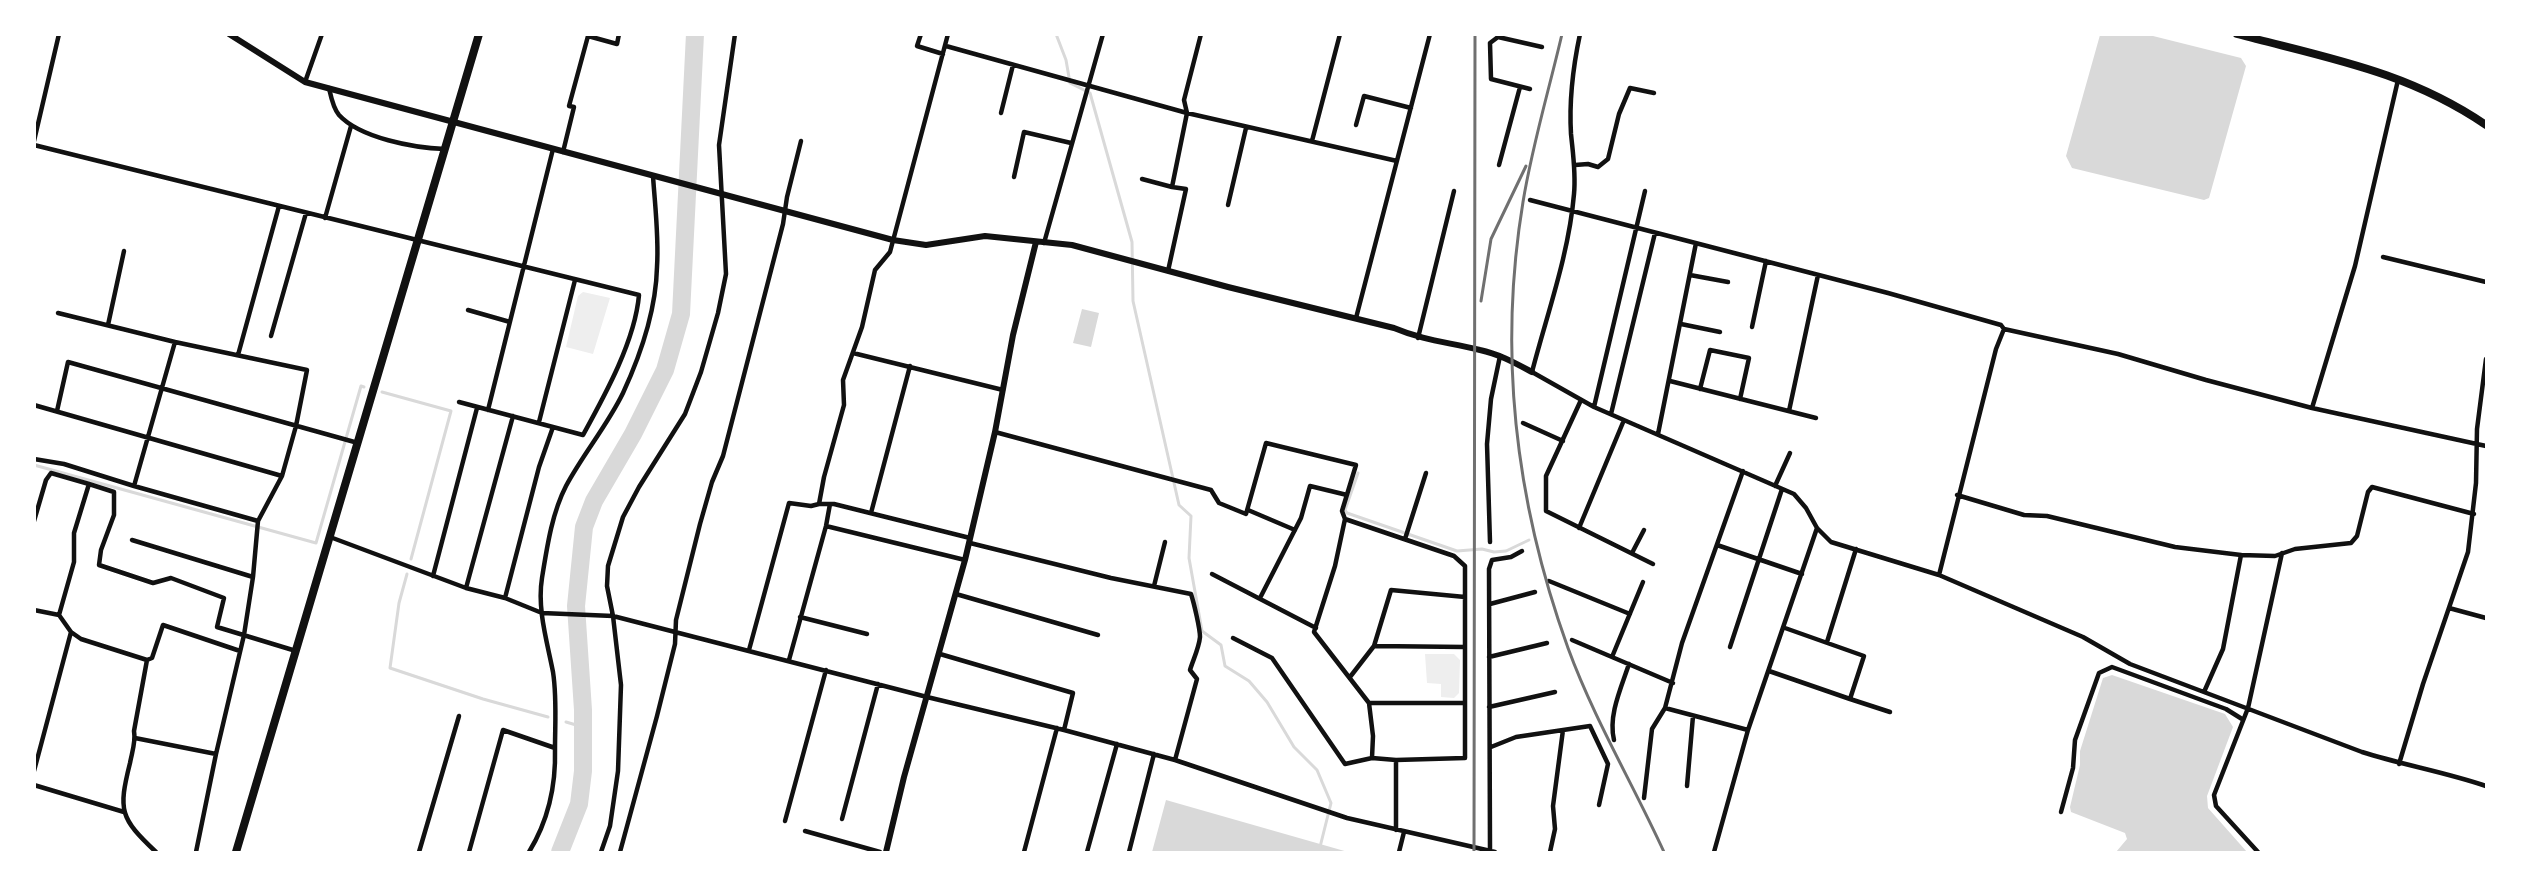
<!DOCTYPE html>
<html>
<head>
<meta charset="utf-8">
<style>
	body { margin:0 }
	#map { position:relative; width:2521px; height:887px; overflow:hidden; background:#fff; font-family:Ubuntu,sans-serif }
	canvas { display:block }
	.frame { position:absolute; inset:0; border:36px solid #fff; pointer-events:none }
</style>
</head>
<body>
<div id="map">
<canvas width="2521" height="887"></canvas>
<div class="frame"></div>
</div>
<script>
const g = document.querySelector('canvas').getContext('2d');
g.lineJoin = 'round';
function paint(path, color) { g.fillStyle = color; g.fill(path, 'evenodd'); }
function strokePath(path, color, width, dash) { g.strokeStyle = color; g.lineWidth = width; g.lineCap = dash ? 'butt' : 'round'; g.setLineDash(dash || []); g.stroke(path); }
const green = new Path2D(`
	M583 292 610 298 593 354 566 347 578 296Z
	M1425 654H1454L1460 660 1459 693 1454 698 1441 697V684L1427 683Z`);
const water = new Path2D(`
	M2100 35H2149L2241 58 2246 66 2209 198 2204 200 2072 168 2066 156Z
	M1082 309 1099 313 1091 347 1073 343Z
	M2112 675 2225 714 2233 727 2207 796 2208 808 2247 852H2116L2127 839 2125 833 2071 812 2070 807 2080 765V751L2103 678Z
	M1166 800 1348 852H1152Z`);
const stream = new Path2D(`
	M1056 34 1066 60 1070 83 1090 93 1132 242 1133 301 1179 505 1191 516 1189 558 1202 631 1221 645 1225 666 1249 681 1267 702 1294 747 1317 770 1331 803 1320 847 1317 852
	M382 392 451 411 411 559
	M34 465 316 543 361 386 364 387
	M1358 473 1345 510 1347 513 1457 551 1482 549 1494 552 1506 551 1529 540
	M407 574 399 603 390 668 483 699 548 717
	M566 722 583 727`);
const river = new Path2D(`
	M560 852 579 804 583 771V710L576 606 584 527 594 501 633 434 665 370 681 314 695 34`);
const minor = new Path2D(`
	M921 34 917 46 943 54
	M1580 34C1573 67 1569 101 1571 134 1573 154 1576 173 1574 194 1569 254 1547 314 1532 372L1594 407 1794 494 1806 508 1817 528 1831 542 1939 575 2083 637 2130 664 2362 752C2403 765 2445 772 2486 786
	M946 46 1187 113 1397 161
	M305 82 322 34
	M329 88C331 97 333 108 339 115 360 138 414 148 445 149
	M1530 89 1491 79 1490 43 1498 37 1542 47
	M1001 113 1013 65
	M1356 125 1364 96 1411 108
	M34 141 59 34
	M1312 141 1340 34
	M34 145 639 295C635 341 605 395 583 435L459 402
	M563 152 574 107 569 106 588 36 617 44 619 34
	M1499 165 1520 87
	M1575 165 1588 164 1598 167 1608 159 1619 114 1630 88 1654 93
	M1014 177 1024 132 1071 143
	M1142 179 1172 187
	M1530 200 1888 293 2001 325 2004 329 2118 354 2206 380 2312 408 2486 446
	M1228 205 1246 128
	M325 218 351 126
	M1044 243 1103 34
	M2383 257 2486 282
	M1168 271 1186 189 1172 187 1187 113 1184 100 1201 34
	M1690 275 1728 282
	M468 310 510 322
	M58 313 175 342 307 370 296 426 282 476 258 521 253 577 244 635 216 754 196 852
	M1356 318 1430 34
	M1681 324 1720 332
	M108 325 124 251
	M1752 327 1766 261
	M271 336 306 213
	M1418 338 1454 191
	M853 353 1003 390
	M238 355 279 206
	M1670 381 1816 418
	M1700 389 1710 350 1749 358 1740 399
	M1581 400 1546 476V511L1653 564
	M34 405 282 476
	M1594 407 1645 191
	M2312 408 2355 266 2398 80
	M488 410 553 149
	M57 411 68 362 358 443
	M1789 411 1818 275
	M1611 414 1655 233
	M539 422 575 280
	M1523 423 1563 441
	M995 432 1211 490 1219 503 1246 514 1266 443 1356 465 1342 511 1345 519 1335 566 1314 632 1369 703 1373 736 1372 758 1396 760V830
	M1658 434 1696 243
	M34 459 64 464 134 486 258 521
	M89 484 114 492V515L101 550 99 565 153 583 171 578 224 598 217 627 296 651
	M134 486 175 342
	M1775 486 1790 453
	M1957 495 2024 515 2047 516 2175 547 2241 555 2275 556 2295 549 2351 543 2357 536 2368 492 2372 487 2474 514
	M830 504H834L970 538
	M1248 510 1295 530
	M871 513 910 366
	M1345 519 1454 556 1465 566V758L1396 760
	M34 521 46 480 51 473 89 484 74 533V562L59 615
	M826 526 965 560
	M1579 528 1624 420
	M330 537 466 588 505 598 542 613 613 616 927 697 1064 730 1175 760 1347 818 1495 852
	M1405 539 1426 473
	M132 540 253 577
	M1490 542 1487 444 1491 399 1500 356
	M970 543 1111 578 1191 594C1194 603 1200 629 1200 637 1199 648 1193 660 1190 670L1197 679 1175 760
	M1717 545 1802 574
	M1632 553 1644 530
	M1212 574 1316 628
	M1939 575 1996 349 2004 329
	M433 576 477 408
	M1549 581 1630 614
	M1154 586 1165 542
	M466 588 513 416
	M956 594 1098 635
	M505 598 539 467 553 427
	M1260 598 1301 518 1310 486 1347 495
	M1490 604 1535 592
	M2449 608 2486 618
	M34 610 59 615 71 632 81 639 147 660 134 731C136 742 132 752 130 763 118 811 120 818 156 852
	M800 617 867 634
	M1233 638 1272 658 1345 764 1372 758
	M1572 640 1673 683
	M1827 642 1856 549
	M1374 646 1391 590 1465 597
	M1730 647 1782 489
	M749 650 789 503 811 506 819 504
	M940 654 1073 693 1064 730
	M1489 657 1547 643
	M1612 657 1643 582
	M147 660 152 658 163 625 240 651
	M789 660 826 526 830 504H819L824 477 844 405 843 380 862 327 875 270 890 252 948 34
	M1769 671 1850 699 1864 656 1785 628
	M1350 677 1374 646 1465 647
	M2204 692 2223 649 2241 555
	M1850 699 1890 712
	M1369 703H1465
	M1489 707 1555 692
	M1665 708 1748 730
	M135 738 216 754
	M1614 740C1608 716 1621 688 1629 664
	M1491 747 1516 737 1590 726 1608 764 1599 805
	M2399 764 2423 684 2468 552 2476 483 2477 429 2486 359
	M34 771 71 632
	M34 785 124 812
	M1687 786 1693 716
	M1644 798 1652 729 1665 708 1682 643 1743 471
	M2061 812 2073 768 2075 740 2099 673 2112 667 2226 709 2242 719
	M842 819 878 684
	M785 821 826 670
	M805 831 880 852
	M1490 851 1489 569 1492 560 1511 557 1522 551
	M419 852 459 716
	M469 852 503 730 555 748
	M529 852C548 821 556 785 555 749 555 723 557 697 553 672 547 641 537 609 542 578 547 547 552 513 566 486 583 454 607 426 623 393 641 354 656 310 657 267 659 237 655 206 653 176
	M601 852 610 826 618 771 621 685 613 616 607 586 608 566 623 517 639 487 685 414 701 372 718 313 726 274 719 145 735 34
	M620 852 657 716 675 644 676 620 700 524 712 482 723 456 783 224 787 197 801 141
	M1024 852 1057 728
	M1087 852 1117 744
	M1129 852 1154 754
	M1399 852 1404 832
	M1550 852 1555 829 1553 806 1563 730
	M1714 852 1748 730 1817 528
	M2258 852 2216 806 2214 795 2248 708 2282 553`);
const tertiary = new Path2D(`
	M229 34 305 82 893 240 926 245 985 236 1072 245 1228 287 1394 328C1425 341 1448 342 1480 350 1499 354 1515 363 1532 372
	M886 852 904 777 965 560 995 432 1013 335 1036 242`);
const primary = new Path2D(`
	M2237 34C2327 58 2407 71 2486 125`);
const trunk = new Path2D(`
	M236 852 479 34`);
const rail = new Path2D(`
	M1562 34C1549 90 1532 146 1523 202 1498 353 1516 504 1568 648 1594 719 1633 784 1664 852
	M1481 301 1491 239 1526 166
	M1474 852 1475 34`);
paint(green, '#eee');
paint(water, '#d9d9d9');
strokePath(stream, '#d9d9d9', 3);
strokePath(river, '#d9d9d9', 18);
strokePath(minor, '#111', 4.5);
strokePath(tertiary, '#111', 6);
strokePath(primary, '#111', 8);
strokePath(trunk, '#111', 8);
strokePath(rail, '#707070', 3);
</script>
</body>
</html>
